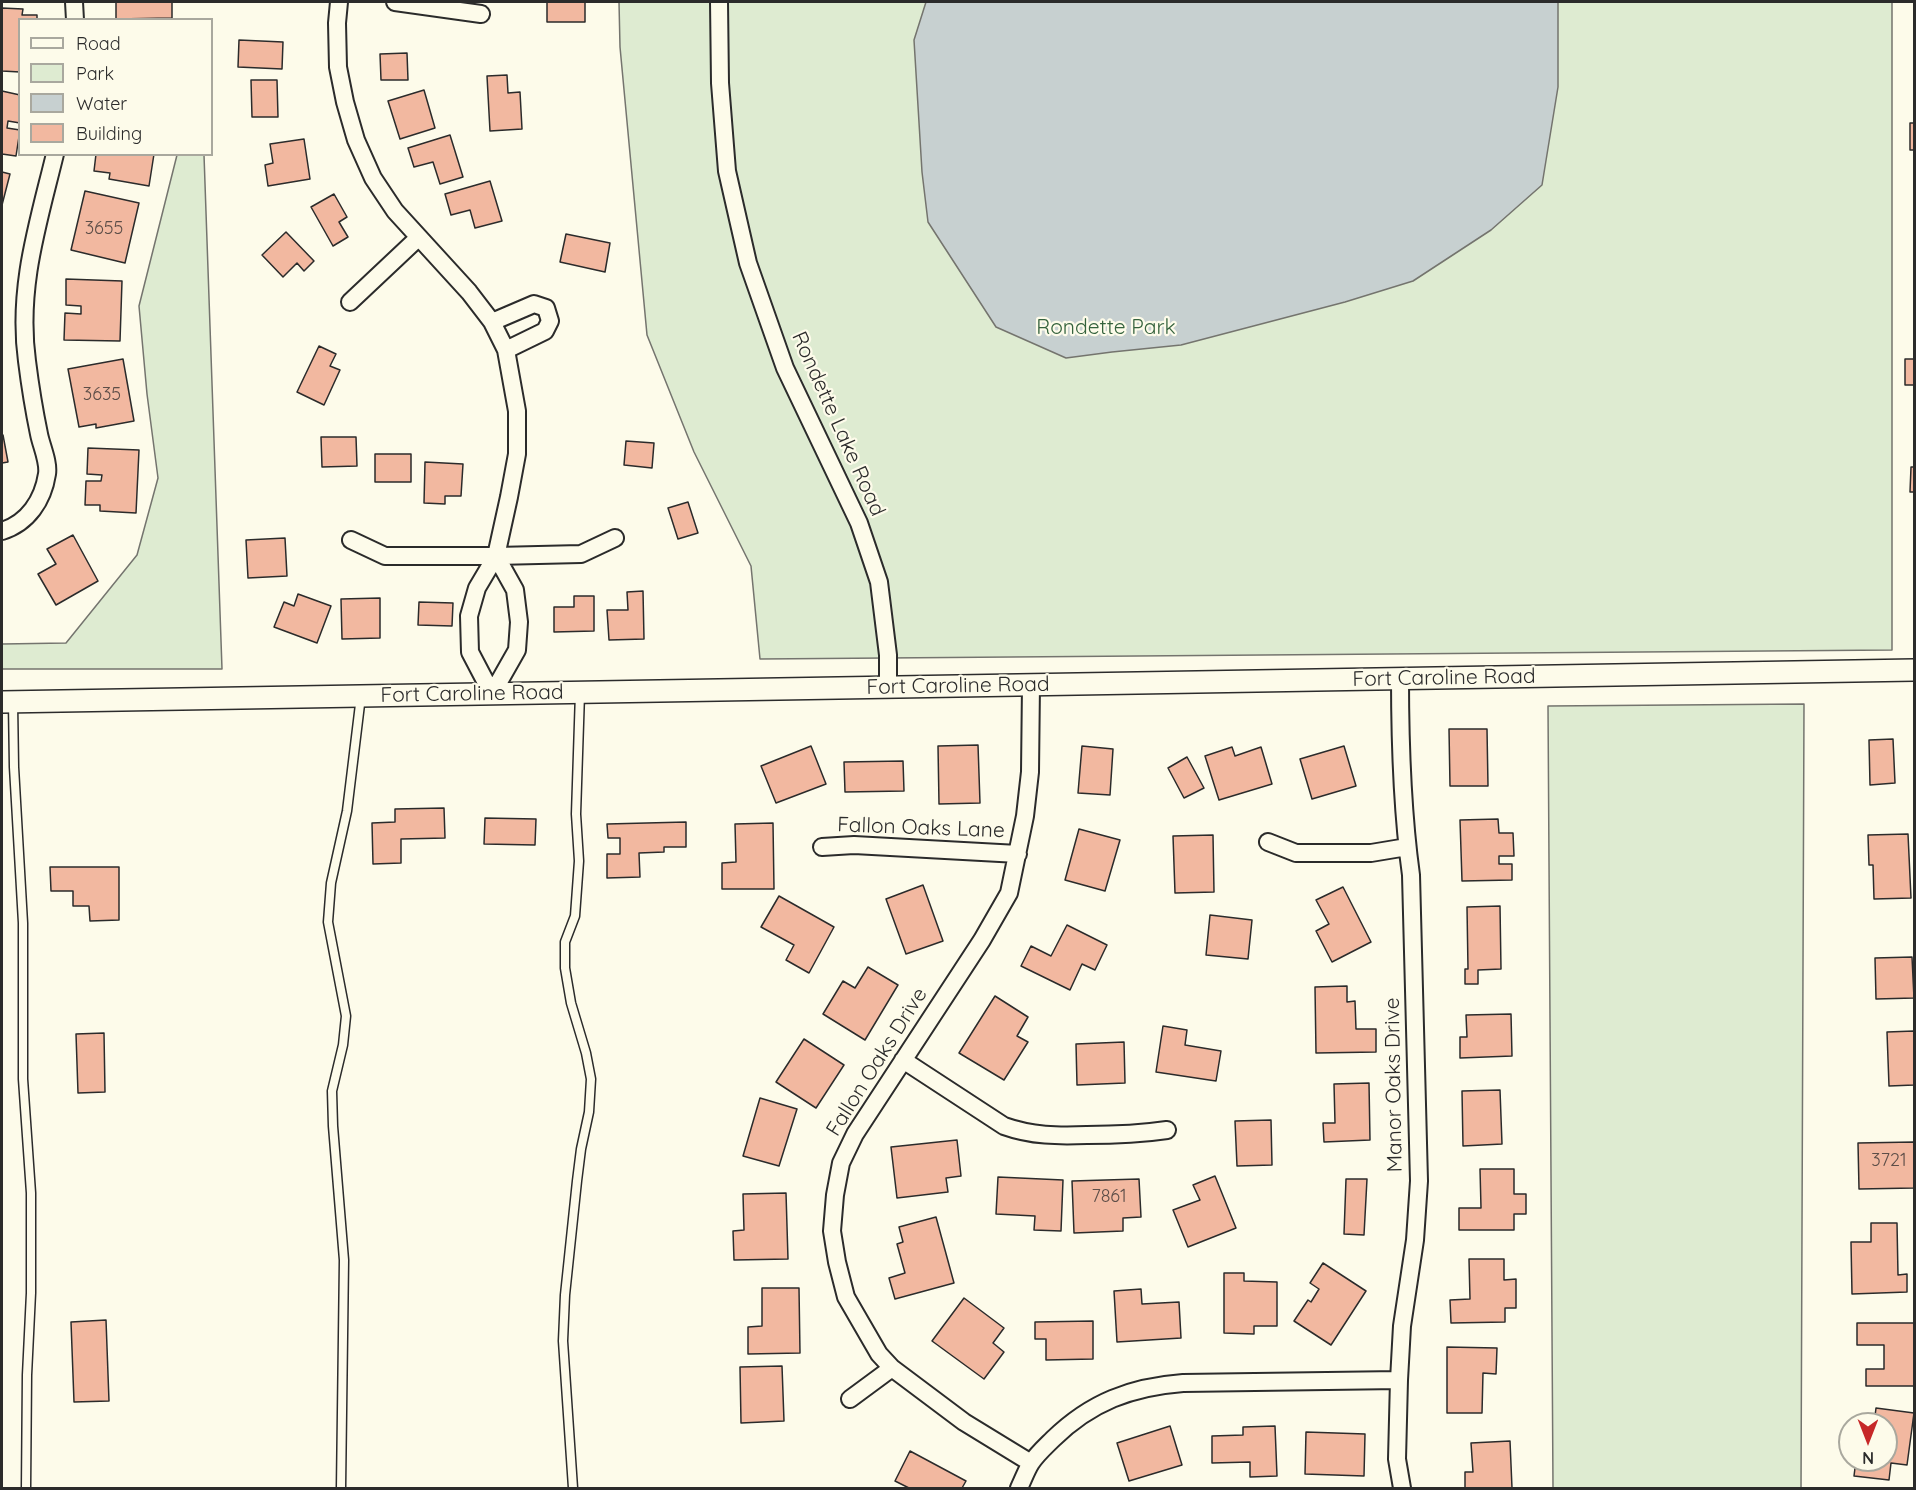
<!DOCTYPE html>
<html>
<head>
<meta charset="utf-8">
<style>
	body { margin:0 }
	#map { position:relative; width:1916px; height:1490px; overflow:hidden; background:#fdfbea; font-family:Quicksand,sans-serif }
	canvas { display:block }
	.frame { position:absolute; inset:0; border:3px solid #2b2b2b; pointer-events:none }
	.legend { position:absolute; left:18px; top:18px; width:195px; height:138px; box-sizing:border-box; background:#fdfbea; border:2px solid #a9a89e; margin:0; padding:8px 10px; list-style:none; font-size:18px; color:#2b2b2b }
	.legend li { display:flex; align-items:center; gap:12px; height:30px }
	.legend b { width:30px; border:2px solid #a9a89e }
	.north { position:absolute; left:1838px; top:1412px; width:60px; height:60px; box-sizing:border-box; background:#fdfbea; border:2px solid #a9a89e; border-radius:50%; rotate:180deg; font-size:16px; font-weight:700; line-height:24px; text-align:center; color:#2b2b2b }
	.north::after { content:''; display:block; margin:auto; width:21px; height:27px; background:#c62828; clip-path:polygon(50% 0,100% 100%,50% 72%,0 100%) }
</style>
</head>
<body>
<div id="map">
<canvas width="1916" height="1490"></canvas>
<div class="frame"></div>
<ul class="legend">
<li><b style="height:8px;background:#fdfbea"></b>Road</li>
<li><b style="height:16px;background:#deebd1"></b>Park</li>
<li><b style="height:16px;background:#c7d0d0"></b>Water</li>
<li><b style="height:16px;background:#f2b8a0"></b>Building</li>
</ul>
<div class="north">N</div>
</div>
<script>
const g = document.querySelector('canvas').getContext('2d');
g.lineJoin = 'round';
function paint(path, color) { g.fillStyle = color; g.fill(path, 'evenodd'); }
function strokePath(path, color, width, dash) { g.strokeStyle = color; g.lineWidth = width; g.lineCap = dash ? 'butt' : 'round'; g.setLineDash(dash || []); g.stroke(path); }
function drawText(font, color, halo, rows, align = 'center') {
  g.font = font + ' Quicksand,sans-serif'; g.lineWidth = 4.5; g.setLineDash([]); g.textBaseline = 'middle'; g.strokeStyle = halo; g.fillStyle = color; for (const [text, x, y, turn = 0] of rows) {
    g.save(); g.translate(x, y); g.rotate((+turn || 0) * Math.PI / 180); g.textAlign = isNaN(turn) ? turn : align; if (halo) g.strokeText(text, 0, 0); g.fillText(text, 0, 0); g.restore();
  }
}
const green = new Path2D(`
	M619 2H1892V650L760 659 751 566 694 452 647 335 620 47Z
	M177 155H204L222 669H2V644L66 643 137 555 158 478 147 394 139 306Z
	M1804 704 1801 1488H1553L1548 706Z`);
const water = new Path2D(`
	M926 2H1558V87L1542 185 1491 230 1413 281 1345 302 1181 345 1112 352 1066 358 996 327 928 222 922 172 914 40Z`);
const building = new Path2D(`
	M116 2H172V18L116 19Z
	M547 2H585V22H547Z
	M2 8 23 9 22 15H37V20H20V72L2 71Z
	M239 40 283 42 282 69 238 67Z
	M407 53 408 80H381L380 54Z
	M507 75 508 93 520 92 522 129 490 131 487 76Z
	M251 80H277L278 117H252Z
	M424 90 435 128 400 139 388 101Z
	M2 91 20 95V123L8 121 7 128 20 130 16 156 2 154Z
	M1910 123H1914V150H1910Z
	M450 135 463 177 440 184 433 162 414 167 408 148Z
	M304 139 310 179 268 186 265 165 273 163 270 144Z
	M96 154H154L149 186 109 179 110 173 94 171Z
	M2 172 10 174 2 205Z
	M490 181 502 221 475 228 470 210 451 215 445 194Z
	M85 191 139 203 125 263 71 250Z
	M334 194 347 217 339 222 348 237 333 246 311 207Z
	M286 232 314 261 304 271 297 263 283 277 262 255Z
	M566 234 610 243 605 272 560 262Z
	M66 279 122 281 120 341 64 340 65 313 81 314V306L66 305Z
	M319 346 336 354 330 366 340 370 324 405 297 392Z
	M123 359 134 421 96 428V424L79 427 68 369Z
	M1905 359H1914V385H1905Z
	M2 435H3L8 462 2 463Z
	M321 437H356L357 466 322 467Z
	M626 441 654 443 652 468 624 465Z
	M88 448 139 450 136 513 100 511V505H85L86 481H101L102 475 87 474Z
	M375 454H411V482H375Z
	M425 462 463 464 461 496H445V504L424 503Z
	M1911 467H1914V492H1910Z
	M688 502 698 533 678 539 668 508Z
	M73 535 98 581 56 605 38 574 56 564 47 549Z
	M285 538 287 576 248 578 246 540Z
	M643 591 644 639 609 640 607 610H628L627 592Z
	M298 594 331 606 317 643 274 627 284 602 294 606Z
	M574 596H594V631L554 632V607H574Z
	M380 598V638L342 639 341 599Z
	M419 602 453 603 452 626 418 625Z
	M1449 729H1487L1488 786H1450Z
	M1893 739 1895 783 1870 785 1869 740Z
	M978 745 980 803 939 804 938 746Z
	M811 746 826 784 776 803 761 766Z
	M1082 746 1113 749 1110 795 1078 793Z
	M1344 746 1356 786 1312 799 1300 759Z
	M1232 747 1235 756 1261 747 1272 784 1219 800 1205 756Z
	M1187 757 1204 788 1184 798 1168 768Z
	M903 761 904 791 845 792 844 762Z
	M444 808 445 838 401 839V863L373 864 372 823 395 822V809Z
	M485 818 536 819 535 845 484 844Z
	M1498 819 1499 833H1513L1514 856H1499V864H1512V880L1462 881 1460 820Z
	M686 822V847H664V852L639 853 640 877 607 878V854H620V838H608L607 824Z
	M773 823 774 889H722V863L736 862 735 824Z
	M1079 829 1120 840 1105 891 1065 880Z
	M1908 834 1911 898 1874 899 1873 865H1869L1868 835Z
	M1213 835 1214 892 1175 893 1173 836Z
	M50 867H119V920L90 921 89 906H73V891H51Z
	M923 885 943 941 906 954 886 899Z
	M1343 887 1371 942 1332 962 1316 931 1329 924 1316 900Z
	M779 896 834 927 809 973 786 960 794 945 761 927Z
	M1500 906 1501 969 1478 970V984H1465V969H1468L1467 907Z
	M1210 915 1252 920 1248 959 1206 955Z
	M1067 925 1107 945 1095 970 1082 964 1070 990 1021 966 1031 946 1051 956Z
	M1912 957 1914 998 1876 999 1875 958Z
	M868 967 898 985 865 1040 823 1014 843 981 855 988Z
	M1347 986V1002L1355 1001 1356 1029H1376V1052L1316 1053 1315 987Z
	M995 996 1028 1017 1017 1036 1028 1042 1004 1080 959 1053Z
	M1511 1014 1512 1056 1460 1058V1037H1467L1466 1015Z
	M1163 1026 1187 1030 1185 1045 1221 1051 1216 1081 1156 1072Z
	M1914 1031V1085L1889 1086 1887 1032Z
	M104 1033 105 1092 78 1093 76 1034Z
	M804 1039 844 1065 816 1108 776 1082Z
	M1124 1042 1125 1083 1077 1085 1076 1044Z
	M1369 1083 1370 1140 1324 1142 1323 1123H1335L1334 1084Z
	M1500 1090 1502 1144 1463 1146 1462 1091Z
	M760 1098 797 1109 779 1166 743 1156Z
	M1271 1120 1272 1165 1237 1166 1235 1121Z
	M957 1140 961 1176 946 1178 948 1192 897 1198 891 1147Z
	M1914 1142V1188L1859 1189 1858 1143Z
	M1480 1169H1514V1194H1526V1214H1514V1230H1459V1208H1481Z
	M1215 1176 1236 1228 1188 1247 1173 1210 1200 1200 1193 1185Z
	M998 1177 1063 1180 1061 1231 1034 1230 1035 1216 996 1214Z
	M1139 1179 1141 1217 1123 1218V1231L1074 1233 1072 1181Z
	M1346 1179H1367L1364 1235 1344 1234Z
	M786 1193 788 1259 734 1260 733 1231 744 1230 743 1194Z
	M936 1217 954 1283 895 1299 889 1278 905 1273 897 1244 903 1242 899 1227Z
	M1871 1223H1897L1898 1275 1907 1274V1292L1852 1294 1851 1242H1871Z
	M1469 1259H1504V1280L1516 1279V1308H1505V1322L1451 1323 1450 1300 1470 1299Z
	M1323 1263 1366 1291 1331 1345 1294 1321 1308 1300 1311 1302 1319 1289 1310 1283Z
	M1224 1273H1244V1281L1277 1282V1326H1254V1334L1224 1333Z
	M762 1288H799L800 1353 748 1354V1327L762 1326Z
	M1141 1289 1142 1304 1179 1302 1181 1338 1117 1342 1114 1291Z
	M964 1298 1004 1328 993 1343 1004 1352 984 1379 932 1341Z
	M106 1320 109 1401 74 1402 71 1322Z
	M1093 1321V1359L1046 1360V1339H1035V1322Z
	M1857 1323H1914V1386H1866V1369H1884V1345H1857Z
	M1447 1347 1497 1348 1496 1374 1483 1373 1482 1413H1447Z
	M782 1366 784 1421 741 1423 740 1367Z
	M1876 1408 1914 1413 1907 1465 1891 1463 1889 1480 1854 1476 1856 1460H1886V1424H1874Z
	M1170 1426 1182 1465 1129 1481 1117 1443Z
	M1275 1426 1277 1476 1250 1477V1462L1212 1463V1436L1243 1435V1427Z
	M1306 1432 1365 1434 1364 1476 1305 1474Z
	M1510 1441 1512 1488H1465V1472H1473L1471 1443Z
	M910 1451 966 1481 962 1488H909L895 1481Z`);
const service = new Path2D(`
	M13 703 14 767 23 923V1079L31 1193V1293L27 1375 26 1488
	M341 1488 344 1260 333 1126 332 1091 343 1045 346 1016 328 922 331 883 347 811 361 696
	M573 1488 563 1341 565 1295 577 1181 581 1149 589 1112 591 1079 586 1053 571 1003 565 968V942L575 916 579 861 576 814 580 693`);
const minor = new Path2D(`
	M74 2 75 20
	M339 2 337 23 338 67 345 102 356 140 373 178 395 211 469 292 492 322 506 350 517 411V454L509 497 496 556 477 588 469 616 470 652 492 694
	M395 2 481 14
	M719 2 720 83 727 171 748 263 785 368 859 523 879 582 888 655V688
	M350 302 418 238
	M492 322 534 304 546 308 550 321 545 331 506 350
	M2 531C28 523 43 500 47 474 49 462 41 445 39 434 34 410 30 385 27 361 17 288 38 224 55 154
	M351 540 385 556H496L581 554 615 538
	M1400 678C1400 744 1402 810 1411 875L1419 1181 1415 1240 1402 1326 1399 1380 1397 1459 1402 1488
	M1031 685 1030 772 1025 816 1009 893 982 940 855 1134 841 1163 835 1195 832 1231 837 1262 846 1297 879 1354 892 1368 964 1422 1031 1463
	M492 694 517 650 519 622 515 590 496 556
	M1268 842 1296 853H1371L1407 847
	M822 847 854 845 1018 854
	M903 1060 1004 1126C1032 1136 1058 1136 1087 1135 1115 1135 1140 1134 1167 1130
	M850 1399 892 1368
	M1019 1488C1023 1480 1026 1471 1031 1463 1037 1454 1046 1446 1053 1439 1091 1402 1131 1387 1183 1383L1399 1380`);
const tertiary = new Path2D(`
	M2 702 1914 670`);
const numberNames = [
	["3655",104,229],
	["3635",102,395],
	["3721",1889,1161],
	["7861",1109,1197]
];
const parkNames = [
	["Rondette Park",1106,328]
];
const streetNames = [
	["Rondette Lake Road",838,424,66],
	["Fort Caroline Road",1444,678,-1],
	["Fort Caroline Road",958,686,-1],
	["Fort Caroline Road",472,694,-1],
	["Fallon Oaks Lane",921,828,2],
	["Fallon Oaks Drive",877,1062,-58],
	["Manor Oaks Drive",1394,1085,-91]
];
paint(green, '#deebd1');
strokePath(green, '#74746e', 1.5);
paint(water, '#c7d0d0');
strokePath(water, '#74746e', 1.5);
paint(building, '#f2b8a0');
strokePath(building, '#2b2b2b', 1.5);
strokePath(service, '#2b2b2b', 11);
strokePath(minor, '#2b2b2b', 20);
strokePath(tertiary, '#2b2b2b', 24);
strokePath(service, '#fdfbea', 8);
strokePath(minor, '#fdfbea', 16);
strokePath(tertiary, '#fdfbea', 21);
drawText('18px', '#5d4e48', null, numberNames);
drawText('21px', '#34623c', '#fdfbea', parkNames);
drawText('21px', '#2b2b2b', '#fdfbea', streetNames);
</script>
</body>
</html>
